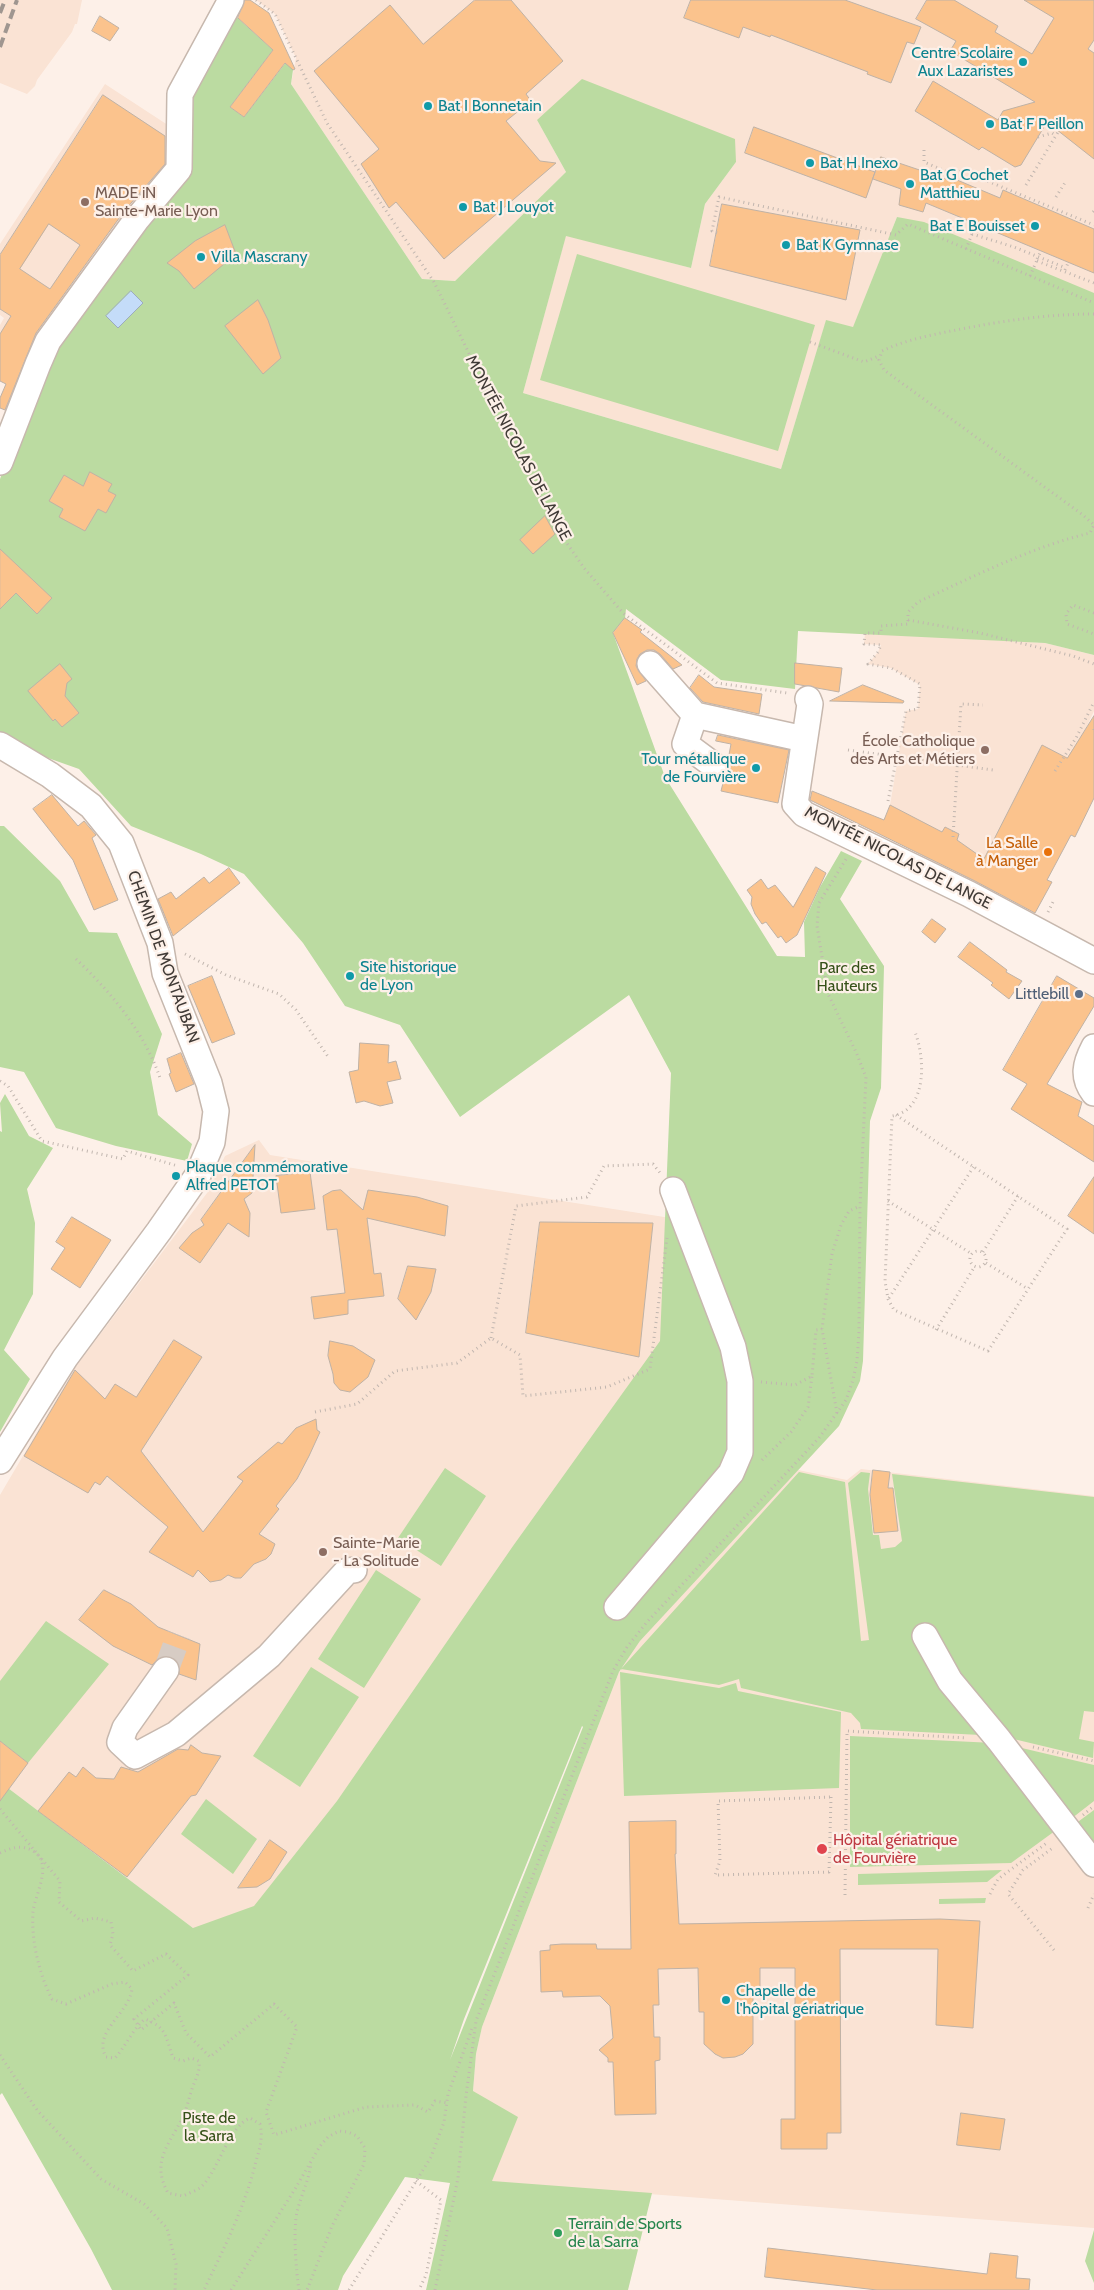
<!DOCTYPE html>
<html>
<head>
<meta charset="utf-8">
<style>
	body { margin:0 }
	canvas { display:block; background:#fdf0e8 }
</style>
</head>
<body>
<canvas width="1094" height="2290"></canvas>
<script>
const g = document.querySelector('canvas').getContext('2d');
g.lineJoin = 'round';
function paint(path, color) { g.fillStyle = color; g.fill(path, 'evenodd'); }
function strokePath(path, color, width, dash) { g.strokeStyle = color; g.lineWidth = width; g.lineCap = dash ? 'butt' : 'round'; g.setLineDash(dash || []); g.stroke(path); }
function drawText(font, color, halo, rows, align = 'center') {
  g.font = font + ' Cabin,sans-serif'; g.lineWidth = 4.5; g.setLineDash([]); g.textBaseline = 'middle'; g.strokeStyle = halo; g.fillStyle = color; for (const [text, x, y, turn = 0] of rows) {
    g.save(); g.translate(x, y); g.rotate((+turn || 0) * Math.PI / 180); g.textAlign = isNaN(turn) ? turn : align; if (halo) g.strokeText(text, 0, 0); g.fillText(text, 0, 0); g.restore();
  }
}
const built = new Path2D(`
	M0 0H82L77 24H75L72 32 37 80 35 86 27 94 0 83Z
	M256 0H1094V294L897 217 853 328 826 321 781 469 523 393 566 235 691 268 705 204 736 162 537 120 566 172 455 281 422 279 291 84 296 58 275 14Z
	M105 84 177 131 173 159 28 376 0 359V325L4 318 0 315V244Z
	M865 633 1045 643 1094 655V711L1086 728 1057 772 1052 791 998 897 882 834 884 820 890 805 906 711 918 709 920 685 891 668 868 664 878 652 881 645 864 644Z
	M259 1140 270 1155 696 1222 723 1355 365 2032 193 1928 0 1782V1495L74 1369 207 1193 225 1156Z
	M861 1469 1094 1496V2228L492 2182 473 2091 476 2054 482 2027 619 1672 640 1641 798 1470 847 1480Z`);
const green = new Path2D(`
	M231 12 273 50 230 107 244 117 290 57 293 70 291 84 422 279 455 281 566 172 537 120 582 79 735 139 736 162 705 204 691 268 566 236 523 393 781 469 826 320 853 327 897 217 924 222 1094 293V655L1045 643 798 631 795 689 721 680 626 609 625 618 613 633 665 777 777 956 805 957 804 922 820 887 841 851 862 861 840 899 884 966 881 1088 870 1121 863 1361 860 1381 839 1426 640 1641 619 1672 482 2027 476 2054 473 2091 518 2117 492 2181 652 2193 628 2290H426L450 2183 405 2177 343 2276 338 2290H112L91 2249 2 2093 0 2095V1782L193 1928 254 1906 337 1801 513 1546 660 1341 671 1073 629 995 460 1117 400 1025 345 1006 303 943 244 874 201 854 131 826 79 769 31 752 0 732V479L46 359 180 177 188 100ZM582 1726 583 1727 450 2060 464 2019Z
	M577 254 815 325 778 451 540 380Z
	M0 826H4L60 881 89 932 117 933 162 1034 150 1072 158 1115 192 1144 187 1161 116 1146 56 1128 24 1072 0 1067Z
	M5 1094 29 1136 53 1148 27 1189 35 1223 33 1294 4 1350 30 1379 0 1432V1131L2 1132 0 1103Z
	M445 1468 486 1496 441 1566 398 1538Z
	M799 1472 845 1482 861 1641 869 1640 848 1483 861 1472 870 1473 868 1489 873 1535H879L881 1549 895 1547 902 1541 892 1474 1094 1497V1712L1084 1711 1079 1739 1094 1742 1093 1758 1001 1736 861 1729 860 1723 851 1713 741 1688 739 1679 719 1685 621 1669Z
	M376 1570 421 1599 364 1688 318 1659Z
	M46 1621 109 1664 28 1763 0 1741V1681Z
	M311 1667 359 1697 300 1787 253 1756Z
	M620 1672 719 1688 736 1683 738 1691 841 1712 839 1788 624 1796Z
	M850 1736 994 1743 1059 1828 1011 1863 850 1867Z
	M1009 1745 1094 1765V1801L1067 1822Z
	M206 1799 257 1839 233 1874 181 1834Z
	M1094 1810V1856L1071 1827Z
	M1002 1870 987 1882 858 1885V1874Z
	M986 1898 985 1903 939 1904V1899Z
	M1094 2230V2283L1085 2261Z`);
const water = new Path2D(`
	M131 291 143 303 118 328 106 316Z`);
const building = new Path2D(`
	M245 0H250L269 13 295 69 293 70 285 63 244 117 230 107 273 50 238 18Z
	M475 0H511L563 61 526 94 531 101 506 121 540 161 556 163 444 259 396 202 389 208 361 164 379 149 314 71 390 5 423 44Z
	M691 0H845L921 27 914 44 907 42 891 83 867 74 868 72 771 35 770 37 743 27 739 38 684 18Z
	M927 0H954L998 26 995 32 1032 54 1054 18 1024 0H1094V40L1088 49 1094 53V159L1047 122 1021 165 1015 167 982 147 979 150 915 111 933 81 998 120 1003 111 1035 102 950 51 956 41 916 19Z
	M100 16 119 28 110 41 92 31Z
	M103 95 165 136V164L125 210 36 333 5 410 0 408V398L6 384 0 381V334L11 316 0 309V255ZM49 224 80 245 50 289 20 269Z
	M754 127 875 172 866 198 745 153Z
	M881 157 955 182 957 180 1000 198 1003 190 1094 229V273L926 203 923 212 899 205 901 189 873 179Z
	M722 204 860 230 846 300 710 266Z
	M225 225 236 254 194 289 179 271 167 263 195 241Z
	M258 300 268 320 281 358 263 374 225 326Z
	M90 472 112 484 108 491 116 495 106 513 98 509 85 531 59 517 63 509 49 501 64 475 83 486Z
	M545 516 555 534 533 554 520 540Z
	M0 549 52 598 37 614 16 593 0 609Z
	M625 618 642 630 640 632 682 665 673 669 660 654 654 650H647L640 654 637 659 636 666 646 681 637 685 613 633Z
	M795 663 842 668 839 692 795 684Z
	M60 664 72 679 67 683 65 696 79 713 62 727 55 719 53 721 28 691Z
	M699 675 714 687 762 694 759 714 703 702 690 688Z
	M863 685 904 701 903 703 830 701Z
	M1094 716V798L1075 837 1071 835 1047 880 1052 882 1035 913 975 881 810 800 812 791 884 820 890 805 942 832 945 827 959 834 957 840 984 859 1042 745 1067 758Z
	M718 735 789 750 778 803 721 791 724 779 730 769 728 760 731 744 716 741Z
	M52 795 78 826 84 821 96 835 92 838 118 900 94 910 73 860 33 809Z
	M816 867 826 873 797 935 786 943 781 936 778 938 766 922 762 924 755 914 751 904 752 897 747 890 761 879 768 889 775 885 793 907Z
	M229 868 240 883 173 936 158 899 171 892 176 899 204 877 209 883Z
	M932 919 946 929 935 943 922 932Z
	M970 942 1007 970 1006 972 1022 981 1009 999 991 985 993 983 958 957Z
	M212 976 235 1034 212 1043 188 986Z
	M1057 976 1094 998V1006L1047 1084 1082 1102 1078 1116 1094 1126V1162L1011 1109 1027 1084 1003 1070Z
	M360 1043 389 1045 388 1063 396 1061 401 1079 387 1082 393 1103 380 1106 364 1101 356 1103 349 1072 358 1070Z
	M181 1053 194 1084 176 1092 169 1074 171 1073 167 1059Z
	M255 1145 252 1193 244 1199 250 1213 249 1237 228 1223 200 1263 179 1248 192 1233 204 1225 201 1220Z
	M310 1172 315 1209 281 1213 276 1176Z
	M1094 1177V1234L1068 1216Z
	M341 1190 363 1210 368 1190 417 1197 448 1206 445 1236 367 1218 374 1274 381 1273 384 1296 348 1300V1314L314 1319 311 1297 345 1293 337 1229 327 1230 323 1196 332 1191Z
	M72 1217 111 1240 80 1288 51 1269 65 1248 56 1242Z
	M540 1222 653 1223 639 1357 526 1333Z
	M408 1266 436 1269 431 1292 416 1320 398 1299Z
	M174 1340 202 1357 141 1451 203 1532 243 1481 237 1477 278 1442 282 1444 296 1428 316 1419 317 1430 320 1432 309 1456 297 1479 276 1506 279 1509 259 1534 275 1544 271 1554 266 1559 254 1564 241 1578H235L228 1575 221 1580 210 1582 198 1570 193 1577 149 1552 168 1527 107 1476 100 1485 95 1482 88 1493 24 1456 75 1370 105 1399 115 1384 136 1397Z
	M330 1341 353 1346 375 1360 368 1377 350 1392 340 1390 334 1383 333 1374 328 1356Z
	M873 1470 890 1472 888 1488H893L898 1531 874 1533 870 1495Z
	M104 1590 131 1604 158 1627 200 1644 196 1680 179 1674V1664L174 1658 168 1656 160 1657 152 1665 113 1646 79 1620Z
	M0 1741 28 1763 0 1801Z
	M191 1745 202 1753 221 1756 196 1795 191 1796 127 1877 38 1811 69 1772 76 1777 83 1767 96 1778 114 1779 121 1767 138 1772 178 1749 188 1750Z
	M676 1821V1854H675L679 1924 940 1919 980 1921 973 2028 936 2025 938 1949H840L841 2133H827V2149H781V2119H795V1968H760V1988H753V2044L743 2054 735 2057 723 2058 715 2054 704 2044V2012H699L698 1968 658 1969 659 2005H653L654 2037H660V2060L655 2061 656 2114 615 2115 613 2062H608V2058L599 2050 613 2038 610 2006 600 1996 563 1997 562 1991 541 1992 540 1951 550 1950V1945L562 1944H596L597 1949H631L629 1822Z
	M270 1840 287 1852 270 1879 257 1887 238 1888Z
	M961 2113 1005 2119 1000 2150 957 2145Z
	M768 2248 987 2274 990 2253 1018 2256 1016 2278 1030 2279 1029 2290H877L765 2277Z`);
const minorTunnel = new Path2D(`
	M166 1670 179 1635`);
const path = new Path2D(`
	M256 0 275 14 327 123 434 282 533 484 564 539 584 568 623 613 717 683 787 693
	M1038 137 1052 133 1055 135
	M924 150V162L950 173 963 171 1094 225
	M1026 185 1066 119
	M1056 197 1066 181
	M1093 212 1094 211
	M717 233 712 231 719 197 896 235 908 224 1094 303
	M972 234 1014 247 1066 268
	M966 249 976 224
	M1037 261 1094 283
	M1065 270 1068 263
	M1030 276 1037 260
	M1094 314C1047 314 1002 321 956 330 931 335 905 340 882 351L879 360 884 370 1083 515 1094 525
	M810 342 864 362 879 356
	M1094 613 1073 605 1066 614 1067 624 1094 634
	M908 620 980 633 1073 656 1094 664
	M1094 729V730
	M848 750 993 770
	M1055 771 1076 738 1094 702
	M888 801 906 711 918 709 920 684 891 668 868 664 878 652 881 645 864 644 865 633H881V626L908 624V612L918 602C973 577 1031 547 1090 533L1094 525
	M953 837 961 704 983 705
	M1048 912 1053 902
	M185 954 226 975 279 994 296 1010 329 1058
	M76 959C110 991 145 1033 160 1078
	M0 1081 8 1086 42 1141 123 1159 127 1151 178 1166
	M896 1115 1067 1229 988 1351 894 1310 888 1299 885 1281 892 1116C928 1110 925 1058 915 1032
	M888 1201 972 1254
	M970 1259a8 8 0 1 1 16 0a8 8 0 1 1-16 0Z
	M983 1252 1018 1196
	M986 1263 1028 1289
	M889 1298 974 1166
	M936 1330 975 1266
	M491 1338 516 1206 587 1197 604 1166 653 1164 661 1174
	M761 1382 795 1385 812 1376 816 1330 822 1329
	M315 1412 357 1404 395 1371 457 1363 491 1338 520 1355 523 1396 607 1387 650 1369 667 1238
	M837 1413 822 1329 832 1254 841 1225 849 1211 860 1206
	M762 1460 791 1432 808 1407 812 1376
	M1033 1747 1094 1761
	M831 1797 829 1872 715 1875 720 1861 718 1801Z
	M0 1809 60 1881 59 1902 81 1921 95 1918 111 1922 113 1934 110 1945 133 1971 166 1954 188 1975 134 2019 141 2030 174 2003 186 2033 210 2057 274 2004 297 2027 266 2112 274 2135 366 2107 415 2105 428 2112 435 2101 448 2103
	M1083 1815 1094 1806
	M0 1853C11 1848 21 1844 33 1851 54 1863 35 1894 33 1912 31 1940 39 1974 52 1999L66 2004 112 1984 125 1982 132 1989C129 2014 92 2032 106 2057L115 2058C126 2046 132 2030 145 2019 167 2027 166 2038 173 2058L183 2061 191 2058 199 2061C200 2071 197 2076 193 2086 189 2097 187 2109 182 2119 168 2146 151 2162 168 2193L183 2196C189 2193 196 2191 201 2187 219 2170 228 2127 250 2118L260 2124C263 2138 260 2148 256 2161 245 2207 224 2248 204 2290
	M990 1894 998 1879 1048 1842
	M845 1895 847 1731 967 1738
	M1088 1908 1094 1894
	M1054 1950 1008 1894 1023 1870 1054 1847
	M0 2055 37 2110 101 2179 144 2204 167 2228 176 2264 175 2290
	M416 2181 441 2200 426 2275 419 2290
	M231 2290 295 2189 320 2146 328 2137 339 2131 348 2132 357 2136 365 2148 364 2164 332 2226 307 2290
	M299 2290C296 2271 293 2229 297 2212 301 2195 309 2181 311 2163
	M349 2290 431 2157 444 2122 448 2094 473 2026
	M435 2290 458 2178 466 2096 476 2021 613 1671 627 1647 647 1622 819 1438 846 1400 853 1380 857 1361 859 1332 860 1206 866 1077 856 1052 828 994 817 926 819 903 846 859`);
const minor = new Path2D(`
	M0 462 38 364 48 341 137 219 179 169 180 94 231 0
	M650 664 695 715 804 739
	M808 699 810 704 795 804 804 814 969 894 1094 961
	M695 715 685 744 716 767
	M0 745 50 775 91 806 121 843 160 943 165 973 209 1083 216 1111 212 1142 198 1175 159 1231 65 1358 0 1461
	M1094 1047C1085 1064 1082 1077 1094 1093
	M617 1607 731 1473 740 1452V1381L733 1347 673 1190
	M925 1636 950 1681 999 1740 1094 1864
	M166 1670 125 1728 120 1742 135 1756 176 1734 269 1656 347 1571 354 1570`);
const rail = new Path2D(`
	M0 13 5 0
	M0 47 17 0`);
const pathBridge = new Path2D(`
	M1037 259 1041 251`);
const markers = [
	[1023,62,5,"#0f9aa8"],
	[428,106,5,"#0f9aa8"],
	[990,124,5,"#0f9aa8"],
	[810,163,5,"#0f9aa8"],
	[910,184,5,"#0f9aa8"],
	[85,202,5,"#8d6e63"],
	[463,207,5,"#0f9aa8"],
	[1035,226,5,"#0f9aa8"],
	[786,245,5,"#0f9aa8"],
	[201,257,5,"#0f9aa8"],
	[985,750,5,"#8d6e63"],
	[756,768,5,"#0f9aa8"],
	[1048,852,5,"#e8710a"],
	[350,976,5,"#0f9aa8"],
	[1079,994,5,"#5c6f8a"],
	[176,1176,5,"#0f9aa8"],
	[323,1552,5,"#8d6e63"],
	[822,1849,6,"#e0444e"],
	[726,2000,5,"#0f9aa8"],
	[558,2233,5,"#2e9e5b"]
];
const cultureNames = [
	["Centre Scolaire",1013,53,"right"],
	["Aux Lazaristes",1013,71,"right"],
	["Bat I Bonnetain",438,106],
	["Bat F Peillon",1000,124],
	["Bat H Inexo",820,163],
	["Bat G Cochet",920,175],
	["Matthieu",920,193],
	["Bat J Louyot",473,207],
	["Bat E Bouisset",1025,226,"right"],
	["Bat K Gymnase",796,245],
	["Villa Mascrany",211,257],
	["Tour métallique",746,759,"right"],
	["de Fourvière",746,777,"right"],
	["Site historique",360,967],
	["de Lyon",360,985],
	["Plaque commémorative",186,1167],
	["Alfred PETOT",186,1185],
	["Chapelle de",736,1991],
	["l'hôpital gériatrique",736,2009]
];
const educationNames = [
	["MADE iN",95,193],
	["Sainte-Marie Lyon",95,211],
	["École Catholique",975,741,"right"],
	["des Arts et Métiers",975,759,"right"],
	["Sainte-Marie",333,1543],
	["- La Solitude",333,1561]
];
const streetNames = [
	["MONTÉE NICOLAS DE LANGE",518,448,62],
	["MONTÉE NICOLAS DE LANGE",898,858,27],
	["CHEMIN DE MONTAUBAN",163,957,70]
];
const foodNames = [
	["La Salle",1038,843],
	["à Manger",1038,861]
];
const parkNames = [
	["Parc des",847,968],
	["Hauteurs",847,986],
	["Piste de",209,2118],
	["la Sarra",209,2136]
];
const serviceNames = [
	["Littlebill",1069,994]
];
const healthNames = [
	["Hôpital gériatrique",833,1840],
	["de Fourvière",833,1858]
];
const leisureNames = [
	["Terrain de Sports",568,2224],
	["de la Sarra",568,2242]
];
paint(built, '#fae3d4');
paint(green, '#bbdba1');
paint(water, '#c4dcf9');
strokePath(water, '#9cabbe', 1);
paint(building, '#fbc38d');
strokePath(building, '#bfb2a6', 1);
strokePath(minorTunnel, '#d7ccc4', 25, [25, 12]);
strokePath(minor, '#c7b8ae', 28);
strokePath(path, '#c1b6af', 3, [1, 4]);
strokePath(minor, '#fff', 25);
strokePath(rail, '#9f9690', 4, [10, 5]);
strokePath(pathBridge, '#c1b6af', 3, [1, 4]);
for (const [x, y, r, color] of markers) { const dot = new Path2D(); dot.arc(x, y, r, 0, 2 * Math.PI); g.fillStyle = color; g.fill(dot); strokePath(dot, '#fdf0e8', 2); }
drawText('16px', '#0d838f', '#fdf0e8', cultureNames, 'left');
drawText('16px', '#785e54', '#fdf0e8', educationNames, 'left');
drawText('16px', '#403a36', '#fdf0e8', streetNames);
drawText('16px', '#c56008', '#fdf0e8', foodNames, 'right');
drawText('16px', '#355118', '#fdf0e8', parkNames);
drawText('16px', '#4e5e75', '#fdf0e8', serviceNames, 'right');
drawText('16px', '#be3a42', '#fdf0e8', healthNames, 'left');
drawText('16px', '#27864d', '#fdf0e8', leisureNames, 'left');
</script>
</body>
</html>
